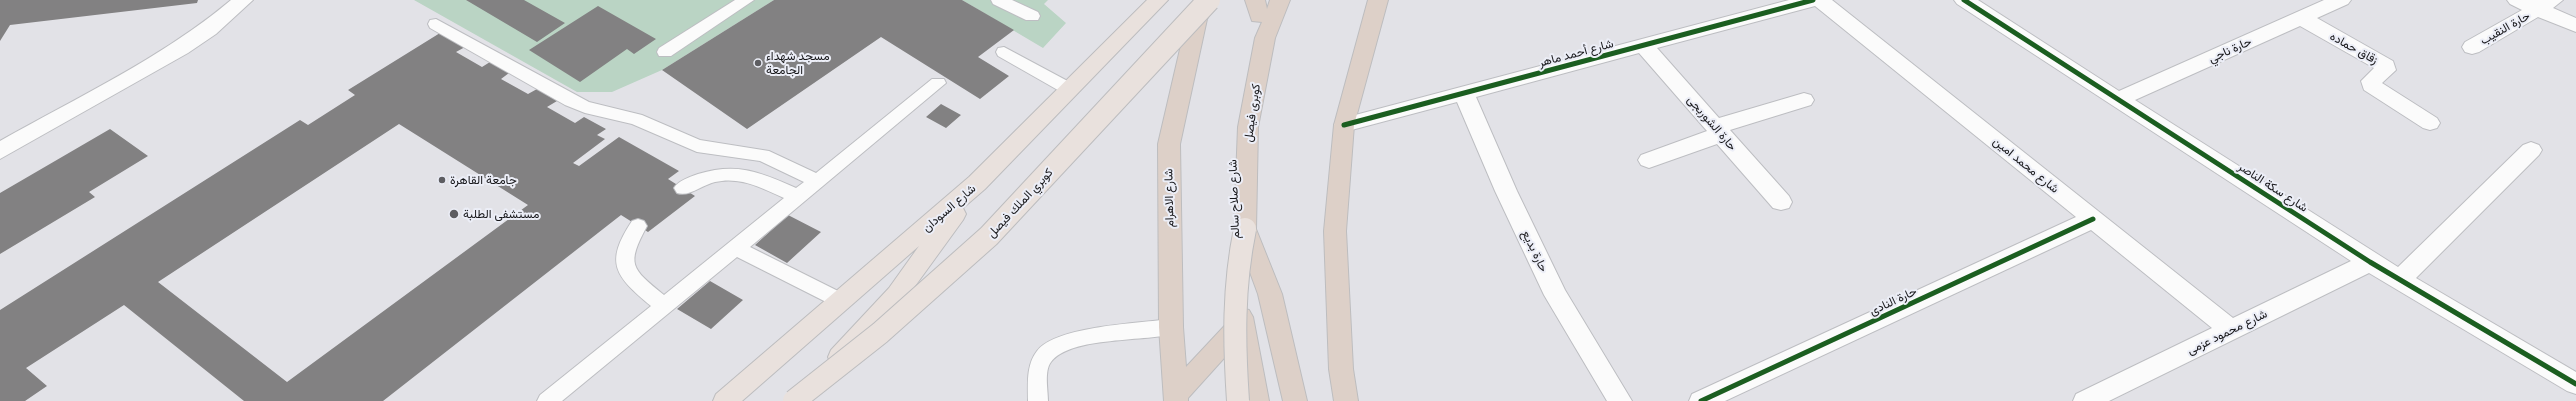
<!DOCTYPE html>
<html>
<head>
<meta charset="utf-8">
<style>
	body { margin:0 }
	canvas { display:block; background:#e2e2e7 }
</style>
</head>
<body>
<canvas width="2576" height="401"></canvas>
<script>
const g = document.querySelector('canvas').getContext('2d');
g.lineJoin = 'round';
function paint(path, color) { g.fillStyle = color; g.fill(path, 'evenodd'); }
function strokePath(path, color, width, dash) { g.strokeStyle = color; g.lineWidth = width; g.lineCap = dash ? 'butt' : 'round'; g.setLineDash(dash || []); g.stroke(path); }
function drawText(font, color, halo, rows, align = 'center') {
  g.font = font + ' Lato,Vazirmatn,sans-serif'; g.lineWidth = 4; g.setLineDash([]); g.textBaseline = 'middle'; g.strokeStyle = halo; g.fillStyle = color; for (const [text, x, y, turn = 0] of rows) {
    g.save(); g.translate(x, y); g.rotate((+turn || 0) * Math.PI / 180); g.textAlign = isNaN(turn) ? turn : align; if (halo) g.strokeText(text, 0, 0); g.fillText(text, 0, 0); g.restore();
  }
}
const green = new Path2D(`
	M414 0H774L662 70 612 92H577Z
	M962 0H1048L1044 4 1066 23 1043 48Z`);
const building = new Path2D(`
	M0 0H198L197 3 10 25 0 41Z
	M466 0H524L565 23 537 42Z
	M774 0H962L1014 30 978 57 1009 76 980 99 881 37 747 129 662 70Z
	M598 6 656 39 634 54 627 49 580 82 529 50Z
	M440 33 465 47 456 52 482 67 490 62 509 73 501 79 528 94 537 89 557 101 547 107 575 123 584 117 606 129 597 135 605 139 573 163 579 166 619 137 679 171 668 179 695 196 648 232 621 215 383 401H244L124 305 26 368 47 386 25 401H0V310L300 120 308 125 355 95 348 90ZM399 124 528 205 287 382 158 282Z
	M941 104 961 115 946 128 926 117Z
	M110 129 148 156 89 192 95 197 0 254V193Z
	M788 215 821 232 787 263 755 245Z
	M710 281 743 300 711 329 677 309Z`);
const lane = new Path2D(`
	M735 0H754L671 56H659L657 52 659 48Z
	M991 0H1012L1038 12 1040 16 1038 20H1026L993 4Z
	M436 19 589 102 642 115 700 140 769 151 816 173 932 79H944L946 83 750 247 848 296 851 301 848 306 841 309 834 306 737 257 562 401H537L540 395 651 306C615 276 604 263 632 221L638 219 644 221 647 226C626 265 631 268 664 295L784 198C762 188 740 176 715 182 702 185 690 197 677 193L674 188C678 181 689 177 698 174 737 162 760 172 796 188L804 182 760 161 697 152 632 124 585 113 565 105 430 28 428 24 430 20Z
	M1004 47 1075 85 1077 89 1075 93H1063L998 56 996 52 998 48Z
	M1171 319 1178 321 1181 327 1178 333C1148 342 1070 336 1051 362 1044 371 1048 390 1048 401H1028C1028 384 1026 365 1037 351 1056 326 1140 323 1171 319Z`);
const street = new Path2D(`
	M231 0H253L216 34 188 53 0 159V141C78 97 162 58 231 0Z
	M1789 0H1832L2233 318 2351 261 1957 4 1954 0H1978L2119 91 2324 0H2351L2348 4 2317 18 2393 61 2396 70 2382 83 2437 118 2440 123 2437 128 2430 130 2423 128 2364 90 2361 81 2374 68 2300 26 2135 100 2398 267 2523 145 2531 142 2539 145 2542 150 2539 155 2416 278 2576 372V394L2567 391 2369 273 2109 401H2073L2076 394 2212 328 2091 230 1725 401H1689L1692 394 2076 217 1815 6 1657 48 1719 118 1804 93 1811 95 1814 100 1811 105 1730 130 1789 196 1792 202 1789 208 1781 210 1773 208 1717 144 1649 168 1641 165 1638 160 1641 155 1707 131 1639 53 1476 97 1517 191 1565 290 1632 401H1607L1544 295 1495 191 1457 102 1344 132 1337 130 1334 125 1337 120 1344 118Z
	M2507 0H2563L2553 8 2576 18V32L2538 17 2479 52 2472 54 2465 52 2462 47 2465 42 2522 10 2510 4Z`);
const primary = new Path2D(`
	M1147 0H1168L985 189 963 208 966 214 963 220 905 300 849 364 840 367 831 364 828 357 831 350 889 288 919 246 742 401H713L716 394 969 177Z`);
const highway = new Path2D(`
	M1199 0H1213L1216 4 1207 19 1180 144 1183 327 1186 367 1230 320 1233 310 1241 308 1249 310 1253 317 1269 401H1245L1235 346 1188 398V401H1164L1159 327 1158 144 1187 19Z
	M1245 0H1265L1267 9 1270 0H1290L1275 38 1258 127 1256 229 1282 294 1307 401H1283L1258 294 1234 229 1238 127 1255 38 1262 22 1252 21Z
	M1368 0H1388L1354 125 1346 231 1353 369 1358 401H1334L1329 369 1324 231 1334 125Z`);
const primaryBridge = new Path2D(`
	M794 401 880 333 989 236 1209 0
	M1238 401C1234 342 1233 287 1245 229`);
const cycleway = new Path2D(`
	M1964 0 2370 262 2576 384
	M1344 125 1813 0
	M1701 401 2093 219`);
const markers = [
	[758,63,4,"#5d5d61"],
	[442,180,4,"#5d5d61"],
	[454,214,5,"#5d5d61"]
];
const streetNames = [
	["حارة النقيب",2505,28,-29],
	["زقاق حماده",2354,48,29],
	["حارة ناجي",2230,50,-24],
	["شارع أحمد ماهر",1576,53,-15],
	["كوبرى فيصل",1252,113,-82],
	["حارة الشوربجى",1712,123,49],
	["شارع محمد امين",2026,165,39],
	["شارع سكة الناصر",2273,187,33],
	["شارع الاهرام",1169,198,-91],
	["شارع صلاح سالم",1234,199,-92],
	["كوبري الملك فيصل",1020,203,-47],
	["شارع السودان",949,208,-41],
	["حارة بديع",1535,251,64],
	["حارة النادى",1893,301,-25],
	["شارع محمود عزمى",2227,332,-26]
];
const poiNames = [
	["مسجد شهداء",766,56],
	["الجامعة",766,70],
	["جامعة القاهرة",450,180],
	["مستشفى الطلبة",463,214]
];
paint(green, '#bad4c4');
paint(building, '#828182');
strokePath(lane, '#bdbec2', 2);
strokePath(street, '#bdbec2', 2);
strokePath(primary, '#bdbdbf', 2);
strokePath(highway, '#bdbdbf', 2);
paint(lane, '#fbfbfb');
paint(street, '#fbfbfb');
paint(primary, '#e9e1dd');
paint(highway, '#ddd0c8');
strokePath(primaryBridge, '#bdbdbf', 24, []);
strokePath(primaryBridge, '#e9e1dd', 22);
strokePath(cycleway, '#1b5e20', 5);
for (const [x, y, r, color] of markers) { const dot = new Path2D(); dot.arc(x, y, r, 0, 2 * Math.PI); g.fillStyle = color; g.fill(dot); strokePath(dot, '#eceef7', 1.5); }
drawText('12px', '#161619', '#eceef7', streetNames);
drawText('12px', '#161619', '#eceef7', poiNames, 'left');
</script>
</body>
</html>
